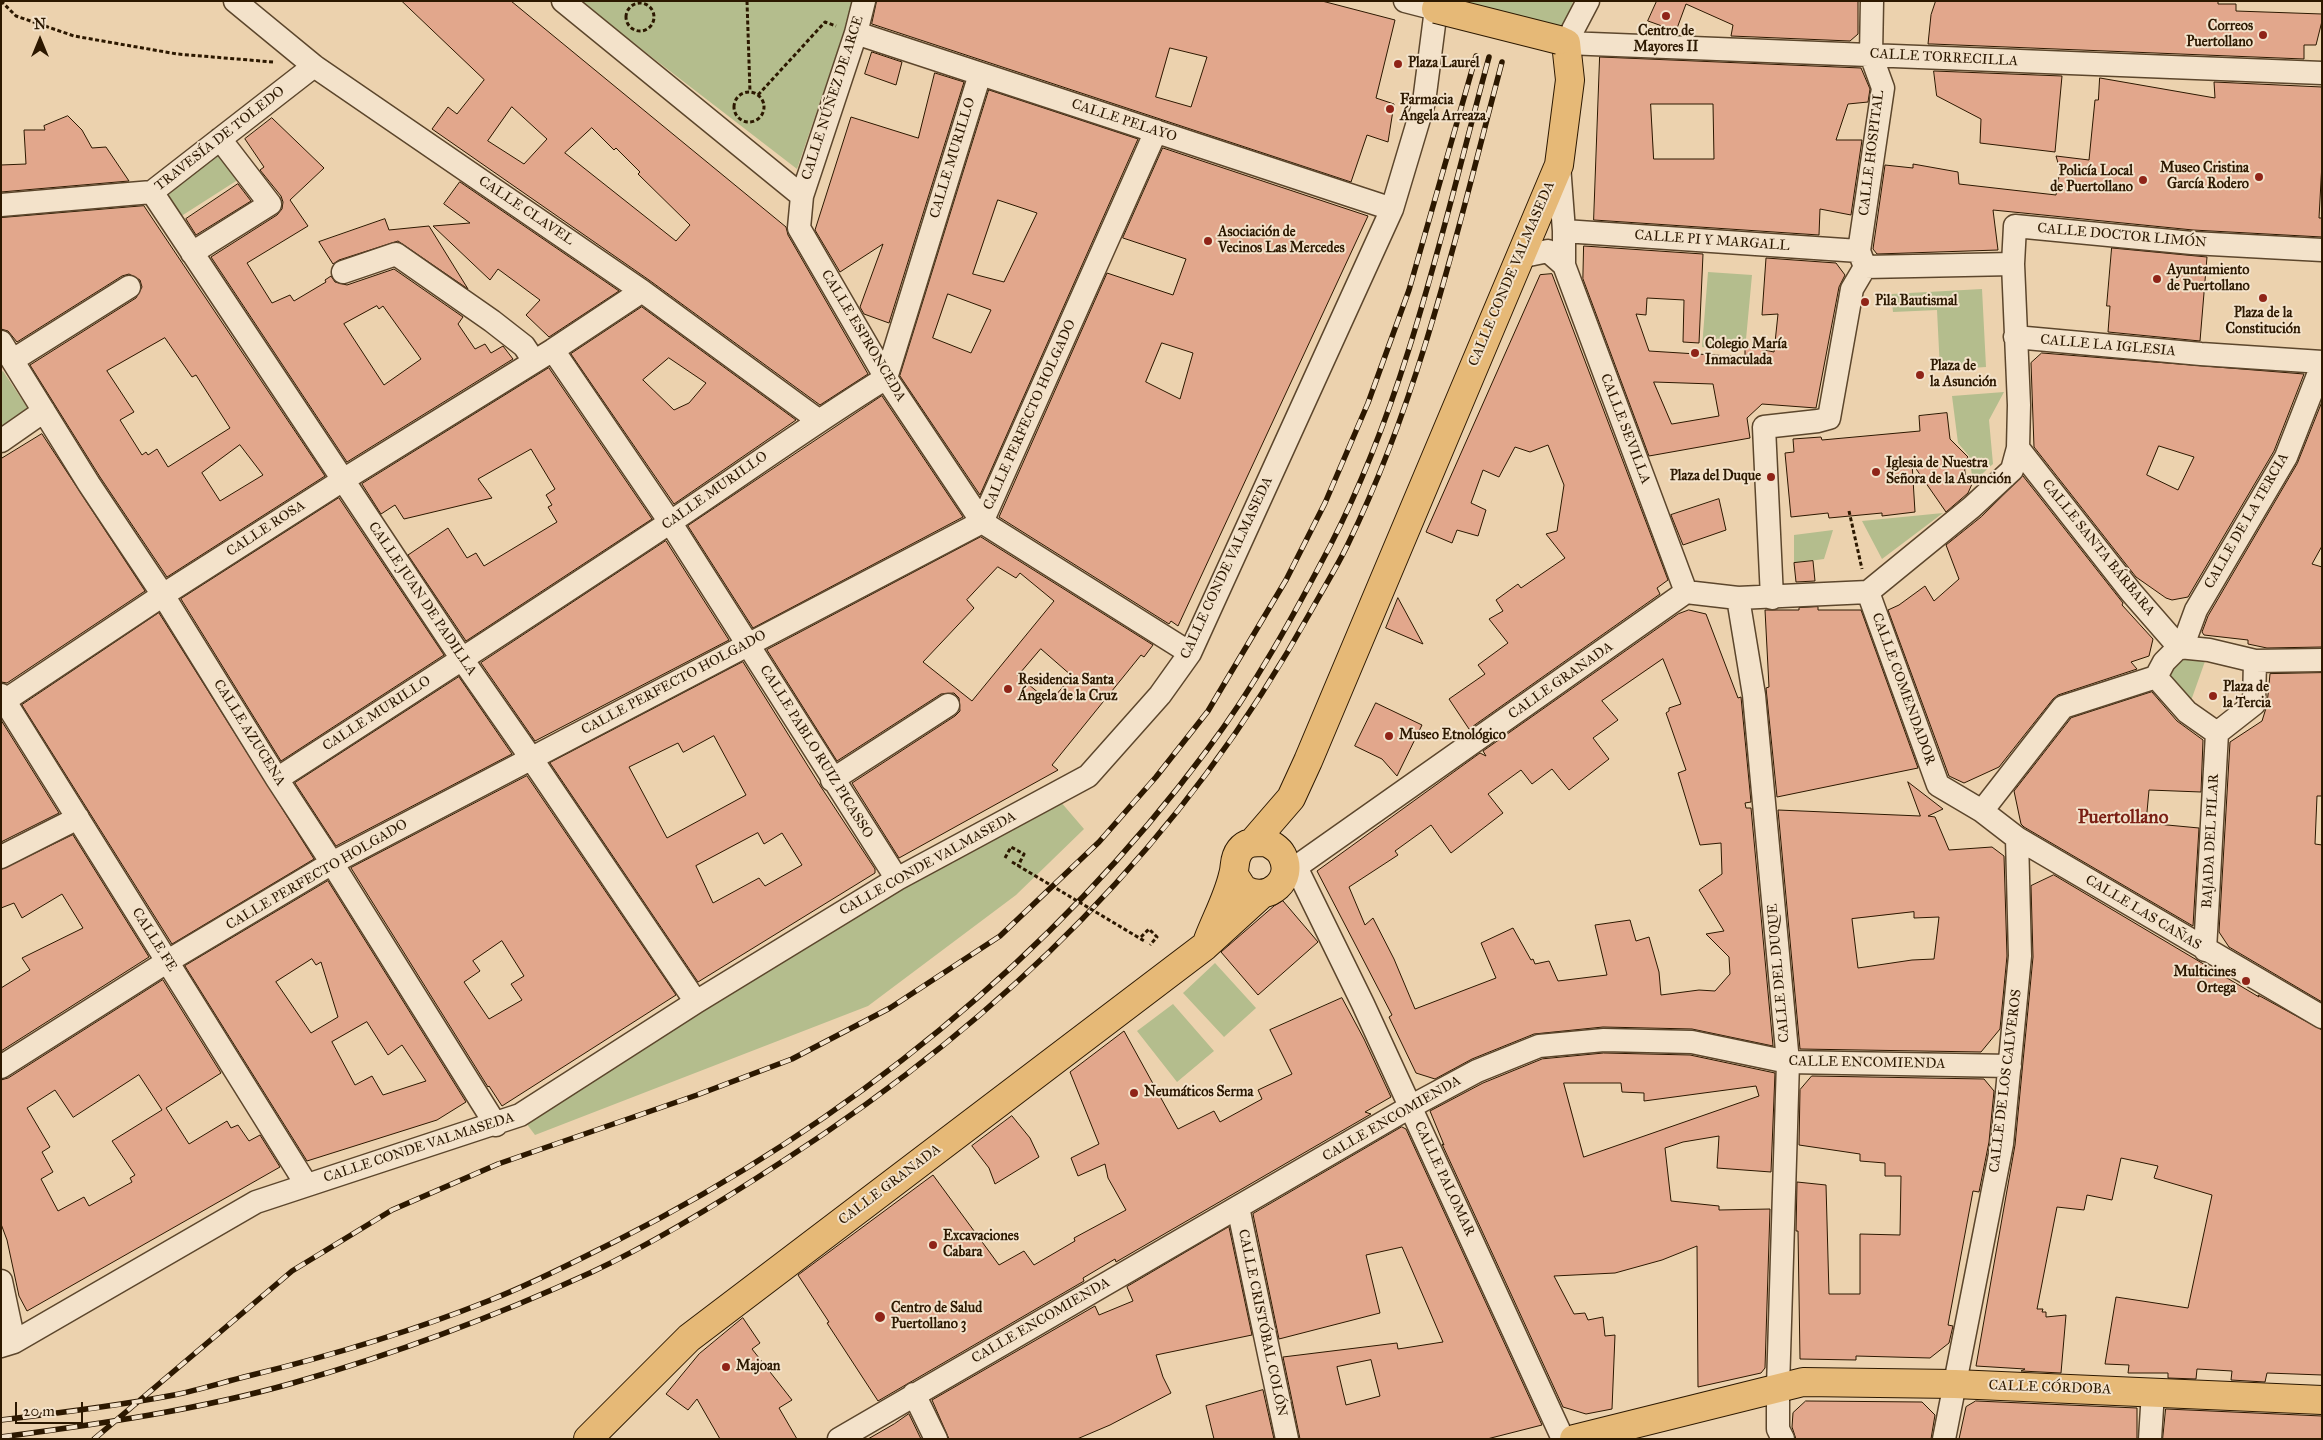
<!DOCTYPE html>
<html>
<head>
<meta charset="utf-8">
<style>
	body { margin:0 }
	#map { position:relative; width:2323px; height:1440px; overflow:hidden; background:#ecd2ae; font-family:"IM FELL Great Primer",serif }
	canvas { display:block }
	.frame { position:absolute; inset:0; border:2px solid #2c1800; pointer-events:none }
	.north { position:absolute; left:15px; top:15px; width:50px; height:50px; -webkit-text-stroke:4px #f3e2ca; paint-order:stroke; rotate:0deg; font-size:14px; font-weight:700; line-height:20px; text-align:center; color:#2c1800 }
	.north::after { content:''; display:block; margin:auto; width:18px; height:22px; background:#2c1800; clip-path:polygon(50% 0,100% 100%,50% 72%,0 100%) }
	.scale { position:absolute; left:15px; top:1402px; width:68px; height:22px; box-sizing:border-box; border:2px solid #2c1800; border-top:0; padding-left:6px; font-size:15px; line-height:18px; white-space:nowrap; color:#2c1800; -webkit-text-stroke:4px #f3e2ca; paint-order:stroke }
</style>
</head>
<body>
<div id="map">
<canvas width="2323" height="1440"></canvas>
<div class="frame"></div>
<div class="north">N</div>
<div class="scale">20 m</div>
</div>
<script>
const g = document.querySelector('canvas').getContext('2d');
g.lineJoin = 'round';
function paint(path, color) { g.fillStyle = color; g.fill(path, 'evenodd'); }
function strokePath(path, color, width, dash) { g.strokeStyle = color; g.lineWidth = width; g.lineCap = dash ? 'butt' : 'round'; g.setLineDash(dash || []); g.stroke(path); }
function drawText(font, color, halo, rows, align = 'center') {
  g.font = font + ' "IM FELL Great Primer",serif'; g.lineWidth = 4; g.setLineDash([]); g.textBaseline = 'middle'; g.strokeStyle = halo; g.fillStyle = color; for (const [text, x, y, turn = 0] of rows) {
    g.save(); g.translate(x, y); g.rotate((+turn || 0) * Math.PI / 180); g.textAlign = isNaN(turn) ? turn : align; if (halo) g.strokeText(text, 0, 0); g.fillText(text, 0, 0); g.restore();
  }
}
const green = new Path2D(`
	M579 1H852L845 29 797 169Z
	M1436 1H1573L1566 43Z
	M220 139 247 174 172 222 152 192Z
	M1708 272 1752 275 1745 350 1702 347Z
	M1982 289 1986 367 1940 370 1937 310 1893 312 1891 294Z
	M3 371 31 413 1 432V372Z
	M2004 392 1989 420 1993 464 1973 482 1969 456 1958 443 1952 396Z
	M1943 513 1882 559 1862 521Z
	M1833 530 1824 559 1794 563V535Z
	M2209 650 2187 712 2156 677 2164 662Z
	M1054 794 1084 829 1016 895 868 1006 535 1135 520 1115Z
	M1215 963 1256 1008 1224 1037 1183 993Z
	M1173 1004 1214 1051 1177 1082 1137 1031Z`);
const building = new Path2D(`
	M402 1H511L786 227 788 235 868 374 820 405 649 280 432 129 448 107 457 114 484 80ZM512 107 547 139 524 164 488 141ZM592 128 614 150 616 148 640 172 638 174 690 225 676 241 565 153Z
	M877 1H1322L1395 20 1376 98 1394 104 1388 142 1367 135 1351 182 872 24ZM1170 48 1207 57 1191 107 1156 97Z
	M1657 1H1858V34L1850 41 1731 36 1733 25 1686 4 1676 31 1648 21Z
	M1936 1H2218V4H2236V11L2322 14V21L2316 45H2304V59L1932 44H1928L1931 15Z
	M872 52 902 62 896 85 865 74Z
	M1600 57 1861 68 1870 89 1868 102 1848 104 1836 140H1862L1851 215 1820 209 1819 235 1594 220ZM1651 104H1713L1714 159H1654Z
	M1934 71 2062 76 2055 152 1980 143 1981 119 1937 96Z
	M935 73 964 82 889 323 864 314 860 307 883 244 840 272 815 230 851 117 918 138Z
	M2100 78 2215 98 2214 82 2322 87V163L2319 218H2322V237L2193 230 1993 210 1998 250 1877 254 1873 249 1885 165 1913 168V164L1958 172 1959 184 2056 195 2060 170 2056 156 2089 160 2095 100H2098Z
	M989 90 1138 139 980 495 900 376ZM998 200 1037 213 1004 282 973 274ZM948 294 991 310 971 353 933 338Z
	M68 116 82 130 92 148 106 147 129 181 1 192V165L26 164 24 130H45L44 126Z
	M272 118 324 168 290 200 308 226 247 263 272 303 290 295 294 301 326 282 325 280 331 276 335 282 347 285 394 269 463 317 458 324 475 349 485 344 491 353 503 346 513 359 347 462 211 257 277 215 282 209 283 202 281 196 260 170 264 167 245 139ZM377 306 379 309 383 306 421 359 384 385 344 324Z
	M1163 148 1368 216 1178 626 1171 621 1169 624 999 517 1107 273 1173 295 1186 259 1123 238ZM1162 343 1193 353 1180 399 1146 382Z
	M460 182 619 291 549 337 526 315 540 300 498 269 490 280 433 226 470 223 444 204Z
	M238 184 251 201 196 235 186 219Z
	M144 206 325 476 167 577 100 477 30 365 136 298 142 287 140 280 129 274 122 276 17 342 8 331 1 329V218ZM165 338 192 377 196 375 230 428 168 467 157 449 148 455 146 452 142 455 120 420 134 412 107 371ZM240 445 263 475 220 501 202 473Z
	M385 219 389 230 429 226 468 289 398 241 339 260 333 264 319 242Z
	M1584 246 1703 254 1699 343 1683 342 1684 300 1647 298 1646 315 1636 314 1649 351 1745 357V346L1774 352 1778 314 1762 315 1766 258 1836 263 1845 275 1839 287 1816 408 1762 404 1747 418 1750 438 1649 456 1583 279ZM1654 382 1713 384 1719 416 1672 424Z
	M2112 248 2207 257 2200 341 2108 332 2110 306H2107Z
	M1552 274 1668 580 1657 588 1660 594 1469 729 1449 699 1485 674 1478 665 1508 643 1489 619 1503 611 1496 600 1518 584 1521 588 1565 558 1546 534 1557 531 1564 485 1548 445 1530 452 1515 447 1499 477 1483 470 1471 503 1486 510 1478 536 1457 530 1452 543 1426 532 1540 275Z
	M642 307 796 420 674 504 571 354ZM669 358 706 383 689 403 674 410 643 380Z
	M2042 353 2304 374 2274 451 2188 597 2172 600 2166 598 2136 577 2034 447 2031 363ZM2159 446 2194 457 2178 490 2147 475Z
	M549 368 652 519 466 641 408 555 448 528 467 558 476 553 484 566 557 522 548 507 552 505 546 495 555 489 531 449 478 479 492 498 404 519 395 505 381 514 362 484Z
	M882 396 963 517 753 628 688 526Z
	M2322 402V546L2312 564 2322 567V647L2267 648 2248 644V640L2204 635 2202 632 2208 616 2297 464Z
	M1947 413 1950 439 1968 457 1964 463 1966 481 1972 484 1968 493 1946 512 1912 463 1915 512 1882 516V513L1829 518 1828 513 1791 517 1785 453 1794 452 1793 439 1821 437 1822 440 1920 431 1919 416Z
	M42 434 145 591 7 683 1 682V459Z
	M2023 476 2123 603 2122 605 2153 639 2149 656 2131 662 2137 669 2058 695 2053 699 1999 767 1964 783 1949 776 1888 610 1899 605 1925 586 1934 601 1959 579 1946 545 1981 517Z
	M339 498 444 655 281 761 181 599Z
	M1719 499 1726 530 1683 545 1671 515Z
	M981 537 1153 645 1144 657 1141 655 1052 765 1058 770 899 858 852 783 955 716 960 711 959 698 954 693 941 694 837 761 767 650ZM998 567 1016 578 1020 573 1054 601 972 701 923 662 974 608 967 600ZM1041 649 1072 676 1050 702 1018 676Z
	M666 541 729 640 535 741 481 663Z
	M1813 561 1815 581 1796 582 1794 563Z
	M1398 598 1423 644 1386 628Z
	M1818 607V610H1861L1918 768 1777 797 1766 688 1769 687 1765 610H1799V608Z
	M1689 610 1706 614 1738 698 1741 697 1751 802 1745 803 1746 808H1751L1773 1046 1692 1029 1603 1027 1534 1034 1472 1059 1435 1079 1416 1073 1389 1017 1392 1015 1317 871 1480 753 1486 756 1483 751 1678 614ZM1663 659 1681 704 1669 708V711L1666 713 1686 770 1678 773 1700 845 1721 843 1722 874 1699 890 1724 931 1706 934 1729 957 1730 974 1715 991 1699 990 1661 995 1659 972 1649 937 1636 941 1630 920 1595 925 1607 975 1558 981 1549 961 1535 964 1533 959 1531 960 1513 928 1481 943 1496 978 1415 1009 1394 959 1373 918 1365 925 1349 887 1398 855 1395 851 1431 825 1451 853 1503 813 1488 794 1521 770 1532 784 1552 769 1569 790 1609 759 1593 738 1618 720 1602 701Z
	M159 613 314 859 172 944 22 705Z
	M743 662 821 787 875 869V873L698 982 550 763ZM714 736 746 795 667 838 629 767 678 743 683 752ZM758 833 764 844 782 833 802 865 765 886 759 878 713 903 696 866Z
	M2322 673V796H2317L2315 844 2322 845V1002L2229 947 2219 932 2230 742 2262 721 2267 705 2270 674Z
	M459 677 512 754 336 846 295 783Z
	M2152 692 2177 721 2203 740 2201 792 2149 790 2146 823 2199 828 2193 926 2024 827 2021 824 2014 791 2071 718Z
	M1376 703 1422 725 1397 776 1382 759 1355 746Z
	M1 720 59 813 1 842Z
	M527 776 676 995 502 1106 489 1086 488 1087 351 868ZM502 941 524 976 511 984 522 1000 489 1019 464 982 480 971 473 961Z
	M1908 782 1943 809 1928 816 1935 817 1949 850 1992 847 2004 856 2007 956 2000 1029 1981 1052 1800 1049 1778 810 1920 816ZM1914 912V918L1939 917 1934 959 1912 960 1858 968 1852 919Z
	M73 835 149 957 1 1051V988L30 970 22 958 83 928 62 894 22 918 14 903 1 908V870Z
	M2054 875 2259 997 2258 995 2322 1030V1375L2267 1373 2265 1382 2231 1380 2232 1371 2197 1369 2196 1379 2168 1378V1373H2128L2129 1365 2105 1364 2116 1297 2188 1308 2212 1195 2154 1178 2158 1166 2121 1158 2112 1200 2087 1195 2084 1210 2057 1207 2037 1309H2043L2042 1312H2046V1317L2066 1315 2061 1373 2021 1371 2025 1369 1976 1366 2015 1145 2033 957 2031 886Z
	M328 881 466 1102 437 1120 307 1161 185 966ZM312 959 316 965 321 962 338 1017 311 1033 276 982ZM367 1022 388 1055 402 1045 426 1081 383 1095 372 1076 355 1085 332 1042Z
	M1283 901 1318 942 1258 995 1221 952 1274 906Z
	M163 980 221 1073 166 1108 189 1144 227 1121 231 1128 238 1125 249 1141 260 1135 280 1167 27 1311 19 1296 7 1240 1 1224V1080L8 1078ZM139 1075 162 1110 112 1141 135 1175 130 1178 132 1182 89 1206 84 1197 58 1211 41 1179 53 1172 42 1152 50 1147 27 1108 55 1090 73 1117Z
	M1342 998 1364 1039 1391 1097 1365 1112 1371 1114 1116 1262 1115 1259 1083 1278 1084 1281 878 1401 827 1323 829 1322 798 1275 933 1175 999 1265 1024 1251 1034 1265 1075 1241 1074 1238 1126 1210 1108 1178 1105 1164 1078 1176 1071 1158 1099 1144 1070 1072 1124 1031 1178 1129 1214 1111 1220 1122 1262 1099 1258 1090 1292 1074 1270 1030Z
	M1604 1053 1690 1055 1775 1073 1771 1172 1717 1168 1719 1136 1683 1142 1665 1148 1671 1201 1719 1206V1210L1770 1209 1765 1368 1761 1373 1698 1387 1697 1246 1662 1260 1615 1273 1554 1276 1574 1314 1585 1313 1588 1320 1603 1317 1605 1336 1615 1335 1612 1409 1586 1414 1563 1407 1442 1144 1444 1145 1430 1111 1483 1083 1542 1059ZM1564 1083H1621L1622 1092 1644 1093V1101L1756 1086 1759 1096 1584 1157Z
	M1812 1076 1984 1079 1994 1091 1989 1142 1979 1192 1973 1191 1948 1325 1953 1326 1949 1343 1930 1358 1856 1356V1360L1800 1359 1798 1231H1796L1797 1182 1826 1185 1829 1294H1860V1234L1900 1235 1901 1176H1885V1163L1860 1161V1154L1799 1145 1800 1090Z
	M1012 1116 1030 1138 1039 1157 995 1184 989 1168 972 1146Z
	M1402 1127 1406 1129 1542 1425 1487 1439H1300L1283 1357 1397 1343 1398 1349 1443 1342 1402 1247 1366 1255 1380 1313 1279 1339 1253 1214ZM1371 1360 1380 1396 1346 1405 1337 1367Z
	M1229 1227 1252 1335 1156 1355 1163 1377 1171 1393 1110 1425 1077 1439H949L932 1400 1095 1306 1099 1315 1133 1301 1127 1287Z
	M743 1318 760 1343 752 1349 792 1400 779 1408 797 1439H720L697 1399 688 1410 666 1394 699 1354Z
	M1263 1390 1274 1439H1214L1206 1406Z
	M1806 1401 1922 1402 1935 1415 1931 1439H1796L1792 1427 1793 1413Z
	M1976 1401 2137 1408V1439H1959L1966 1407Z
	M2166 1409 2322 1416V1439H2163Z
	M909 1414 921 1439H868L894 1424Z`);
const path = new Path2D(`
	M1 1 16 16 74 36 177 54 273 62
	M747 1 750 92
	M626 17a14 14 0 1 1 28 0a14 14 0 1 1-28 0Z
	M734 107a15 15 0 1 1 30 0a15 15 0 1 1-30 0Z
	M758 95 825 22 836 26
	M1849 511 1862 569
	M1005 858 1011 847 1024 854 1018 866
	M1141 937 1149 929 1157 937 1150 945`);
const minor = new Path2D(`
	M235 1 314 66 642 291 818 420
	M563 1 802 196 799 228 886 378 982 522 1190 653
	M856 33 1392 209
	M1566 43 2322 73
	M1566 43 1588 1
	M1559 165 1564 231V265L1686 592
	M152 192 462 659 531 758 696 1002
	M802 196 856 33 864 1
	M1 205 152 192 314 66
	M1564 231 1859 251
	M192 253 270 204 220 139
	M1519 257 1548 251 1564 265
	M2013 264 2015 226 2192 243 2322 250
	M343 272 396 254 492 321 524 346 534 361
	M2015 337 2201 354 2322 362
	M1 342 89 484 163 595 277 779 332 863 496 1125
	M553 350 670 522 897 879
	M13 360 129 287
	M1 441 44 411
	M2018 448 2131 592 2179 647
	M1686 592 1738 598 1868 592 1972 507 2012 470 2018 448 2019 405 2013 264 1865 267 1859 251 1883 88 1871 55 1872 1
	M1868 592 1938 785 1982 811 2017 838 2322 1017
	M1738 598 1754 695 1788 1062 1778 1387V1429L1783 1439
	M1772 598 1764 427 1818 421 1829 418 1852 289 1865 267
	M2179 647 2209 650 2255 661 2254 704 2217 733 2187 712 2156 677 2164 662Z
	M2182 648 2196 610 2286 457 2322 365
	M2255 661 2322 660
	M1 695 306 1184
	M1 703 163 595 343 480 553 350 642 291
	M277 779C407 695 537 611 666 525 740 476 811 424 886 378L980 74
	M832 780 948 705
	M1982 811 2063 707 2156 677
	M1 857 78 818
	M1296 867 1363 1004 1563 1439
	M1286 868 1296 867 1686 592
	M2205 950 2217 733
	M1 1067 168 961 332 863 982 522 1156 131
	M1238 1207 1287 1439
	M1 1281 14 1342
	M1 1346 14 1342 256 1202 520 1115 696 1002 897 879 1088 776 1160 695 1190 653 1392 209 1424 102 1436 9 1405 1
	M914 1394 936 1439
	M839 1439 1410 1107 1477 1071 1539 1046 1604 1040 1692 1042 1788 1062 2010 1066
	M1944 1439 2002 1144 2020 956 2017 838
	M2150 1439 2153 1392`);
const major = new Path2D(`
	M1574 1439 1803 1382 1955 1384 2322 1400`);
const highway = new Path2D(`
	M1253 842 1291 798 1308 761 1559 165 1570 80 1566 43 1559 40
	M1208 940C1216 919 1228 897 1233 875 1236 866 1233 859 1240 850 1246 842 1255 842 1264 842 1270 843 1279 849 1282 855 1295 879 1269 903 1245 890 1241 887 1237 879 1234 875
	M588 1439 689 1338 1205 946 1262 894`);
const rail = new Path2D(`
	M1 1420C59 1413 117 1406 174 1395 199 1390 224 1382 248 1376 330 1356 410 1332 488 1301 532 1284 574 1262 616 1241 846 1125 1053 957 1207 750 1255 686 1294 615 1331 544 1408 394 1445 219 1489 57
	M1 1437C100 1424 198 1410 293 1383 395 1354 496 1316 592 1272 658 1241 722 1201 783 1161 1004 1018 1183 843 1311 611 1323 589 1337 567 1348 544 1422 392 1459 224 1502 62
	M94 1439 292 1271 392 1210 498 1164 697 1095 792 1059 890 1008 1000 936 1099 842 1156 777 1208 711 1286 580 1325 503 1368 403 1409 290 1476 56`);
const pathBridge = new Path2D(`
	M1012 862 1146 942`);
const highwayBridge = new Path2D(`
	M1436 9 1559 40`);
const markers = [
	[1666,16,5,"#8f2418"],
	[2263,35,5,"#8f2418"],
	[1398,64,5,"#8f2418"],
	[1390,109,5,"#8f2418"],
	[2259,177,5,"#8f2418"],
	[2143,180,5,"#8f2418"],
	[1208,241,5,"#8f2418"],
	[2157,279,5,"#8f2418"],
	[2263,298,5,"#8f2418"],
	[1865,302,5,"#8f2418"],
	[1695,353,5,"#8f2418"],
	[1920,375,5,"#8f2418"],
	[1876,472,5,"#8f2418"],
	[1771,477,5,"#8f2418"],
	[1008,689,5,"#8f2418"],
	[2213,696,5,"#8f2418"],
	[1389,736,5,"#8f2418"],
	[2246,981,5,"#8f2418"],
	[1134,1093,5,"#8f2418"],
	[933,1245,5,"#8f2418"],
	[880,1317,6,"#8f2418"],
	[726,1367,5,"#8f2418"]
];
const poiNames = [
	["Correos",2253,27,"right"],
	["Puertollano",2253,43,"right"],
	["Centro de",1666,32,"center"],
	["Mayores II",1666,48,"center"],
	["Plaza Laurel",1408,64],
	["Farmacia",1400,101],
	["Ángela Arreaza",1400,117],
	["Museo Cristina",2249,169,"right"],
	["García Rodero",2249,185,"right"],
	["Policía Local",2133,172,"right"],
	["de Puertollano",2133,188,"right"],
	["Asociación de",1218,233],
	["Vecinos Las Mercedes",1218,249],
	["Ayuntamiento",2167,271],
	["de Puertollano",2167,287],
	["Pila Bautismal",1875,302],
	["Plaza de la",2263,314,"center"],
	["Constitución",2263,330,"center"],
	["Colegio María",1705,345],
	["Inmaculada",1705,361],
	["Plaza de",1930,367],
	["la Asunción",1930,383],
	["Iglesia de Nuestra",1886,464],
	["Señora de la Asunción",1886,480],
	["Plaza del Duque",1761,477,"right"],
	["Residencia Santa",1018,681],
	["Ángela de la Cruz",1018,697],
	["Plaza de",2223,688],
	["la Tercia",2223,704],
	["Museo Etnológico",1399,736],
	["Multicines",2236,973,"right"],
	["Ortega",2236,989,"right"],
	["Neumáticos Serma",1144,1093],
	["Excavaciones",943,1237],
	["Cabara",943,1253],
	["Centro de Salud",891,1309],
	["Puertollano 3",891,1325],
	["Majoan",736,1367]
];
const streetNames = [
	["CALLE TORRECILLA",1944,58,3],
	["CALLE NÚÑEZ DE ARCE",833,98,-72],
	["CALLE PELAYO",1124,121,18],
	["TRAVESÍA DE TOLEDO",220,139,-38],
	["CALLE HOSPITAL",1872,153,-83],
	["CALLE MURILLO",953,158,-73],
	["CALLE CLAVEL",526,211,34],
	["CALLE DOCTOR LIMÓN",2122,236,5],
	["CALLE PI Y MARGALL",1712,241,4],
	["CALLE CONDE VALMASEDA",1512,274,-67],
	["CALLE ESPRONCEDA",863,336,59],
	["CALLE LA IGLESIA",2108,346,5],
	["CALLE PERFECTO HOLGADO",1030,415,-66],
	["CALLE SEVILLA",1625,429,69],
	["CALLE MURILLO",715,491,-35],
	["CALLE DE LA TERCIA",2247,521,-60],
	["CALLE ROSA",266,529,-33],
	["CALLE SANTA BÁRBARA",2098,548,51],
	["CALLE CONDE VALMASEDA",1227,568,-65],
	["CALLE JUAN DE PADILLA",422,599,56],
	["CALLE GRANADA",1561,681,-35],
	["CALLE PERFECTO HOLGADO",674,683,-28],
	["CALLE COMENDADOR",1903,689,70],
	["CALLE MURILLO",377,714,-33],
	["CALLE AZUCENA",249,733,58],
	["CALLE PABLO RUIZ PICASSO",816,752,58],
	["BAJADA DEL PILAR",2211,841,-87],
	["CALLE CONDE VALMASEDA",928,864,-29],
	["CALLE PERFECTO HOLGADO",317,875,-30],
	["CALLE LAS CAÑAS",2143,913,31],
	["CALLE FE",154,940,58],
	["CALLE DEL DUQUE",1779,973,-95],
	["CALLE ENCOMIENDA",1867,1063,1],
	["CALLE DE LOS CALVEROS",2006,1081,-83],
	["CALLE ENCOMIENDA",1392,1119,-30],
	["CALLE CONDE VALMASEDA",419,1148,-18],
	["CALLE PALOMAR",1444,1179,65],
	["CALLE GRANADA",890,1185,-37],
	["CALLE ENCOMIENDA",1041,1321,-30],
	["CALLE CRISTÓBAL COLÓN",1262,1323,78],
	["CALLE CÓRDOBA",2050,1388,2]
];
const districtNames = [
	["Puertollano",2123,818]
];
paint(green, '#b4bd8d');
paint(building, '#e2a78c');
strokePath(building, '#2c1800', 1);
strokePath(minor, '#5c462c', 25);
strokePath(major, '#2c1800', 30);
strokePath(highway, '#2c1800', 30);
strokePath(path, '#2c1800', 3, [4, 2.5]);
strokePath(minor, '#f3e2ca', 22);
strokePath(major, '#e6b977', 28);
strokePath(highway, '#e6b977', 28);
strokePath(rail, '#2c1800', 5.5);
strokePath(rail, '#f3e2ca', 4, [11]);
strokePath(highwayBridge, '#2c1800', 30, []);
strokePath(pathBridge, '#2c1800', 3, [4, 2.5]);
strokePath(highwayBridge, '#e6b977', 28);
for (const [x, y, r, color] of markers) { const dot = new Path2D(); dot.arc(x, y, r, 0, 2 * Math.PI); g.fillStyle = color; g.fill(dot); strokePath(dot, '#f3e2ca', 2); }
drawText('bold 14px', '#2c1800', '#f3e2ca', poiNames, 'left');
drawText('14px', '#2c1800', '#f3e2ca', streetNames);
drawText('bold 19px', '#7a1f14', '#f3e2ca', districtNames);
</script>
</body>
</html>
